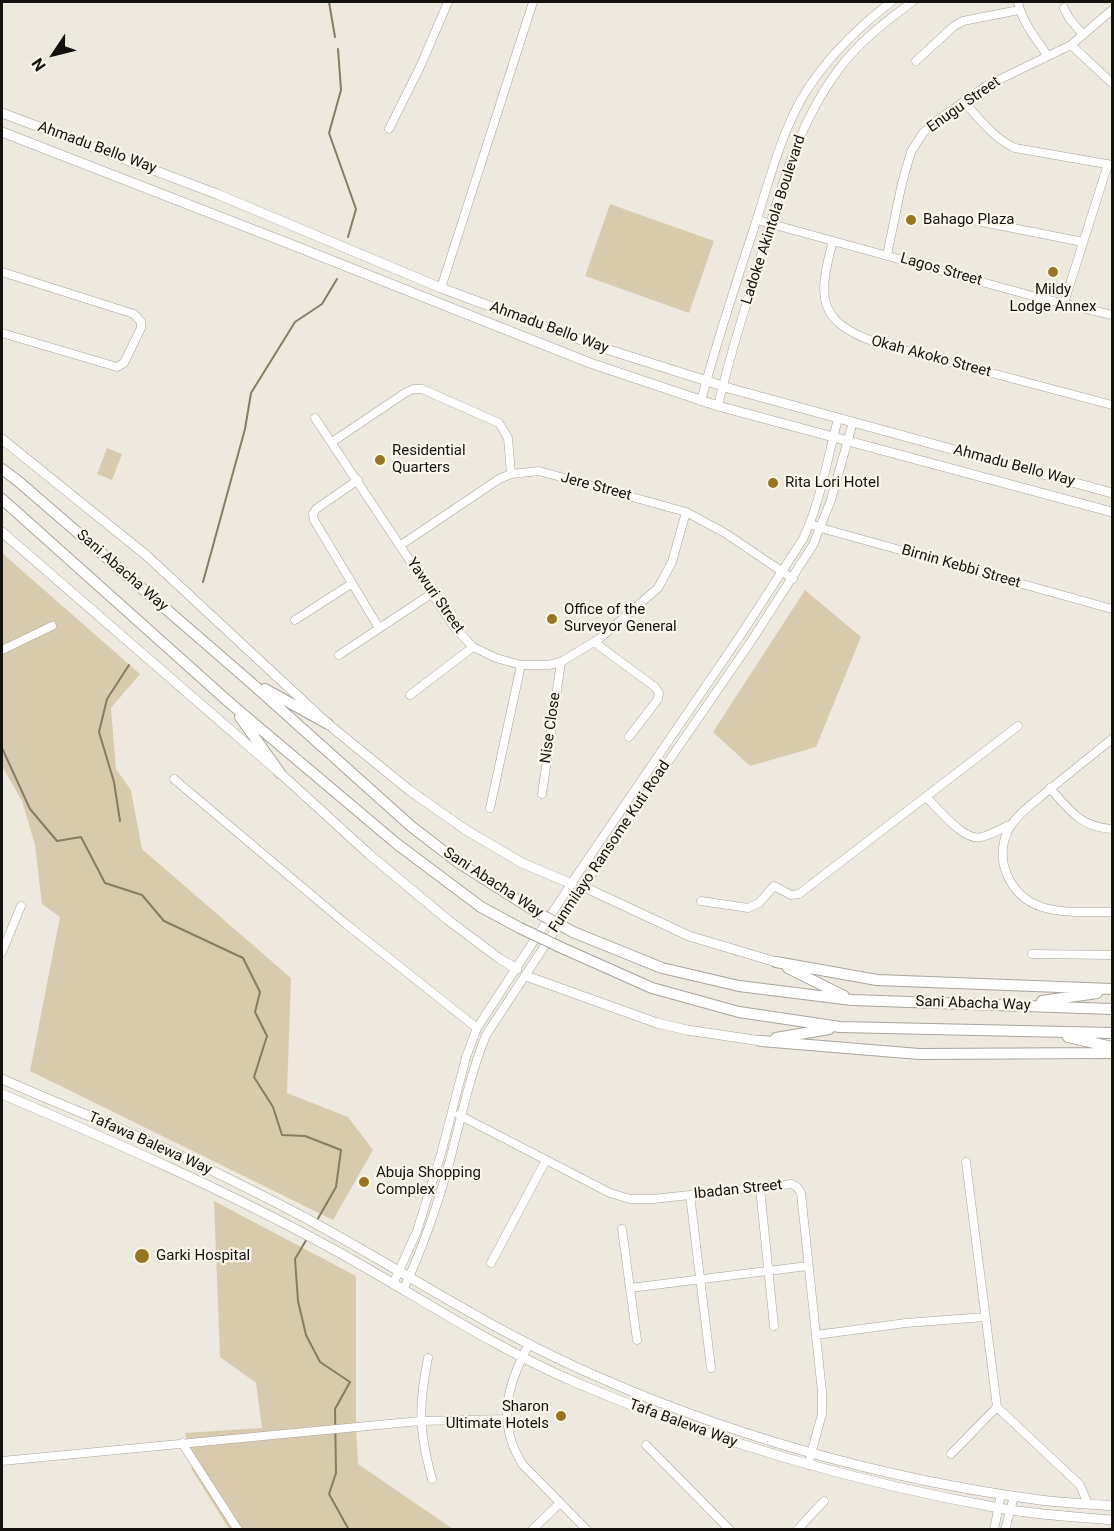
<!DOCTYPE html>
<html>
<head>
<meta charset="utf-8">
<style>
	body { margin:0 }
	#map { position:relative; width:1114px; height:1531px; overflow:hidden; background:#eee9df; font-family:Roboto,sans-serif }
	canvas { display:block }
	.frame { position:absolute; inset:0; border:3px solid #13120e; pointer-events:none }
	.north { position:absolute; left:24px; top:24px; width:60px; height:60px; -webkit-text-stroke:4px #fbf6ec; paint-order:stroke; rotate:235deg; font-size:16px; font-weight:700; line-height:24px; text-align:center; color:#13120e }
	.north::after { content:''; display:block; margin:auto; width:21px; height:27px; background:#13120e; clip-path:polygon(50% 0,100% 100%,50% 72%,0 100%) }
</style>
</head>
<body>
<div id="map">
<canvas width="1114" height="1531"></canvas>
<div class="frame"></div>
<div class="north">N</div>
</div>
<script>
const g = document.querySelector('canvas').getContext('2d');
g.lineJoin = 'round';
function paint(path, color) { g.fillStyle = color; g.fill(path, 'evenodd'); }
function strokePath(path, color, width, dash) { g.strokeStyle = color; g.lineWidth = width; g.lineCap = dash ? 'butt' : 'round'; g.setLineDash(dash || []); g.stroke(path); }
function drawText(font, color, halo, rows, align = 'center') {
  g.font = font + ' Roboto,sans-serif'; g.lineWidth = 4.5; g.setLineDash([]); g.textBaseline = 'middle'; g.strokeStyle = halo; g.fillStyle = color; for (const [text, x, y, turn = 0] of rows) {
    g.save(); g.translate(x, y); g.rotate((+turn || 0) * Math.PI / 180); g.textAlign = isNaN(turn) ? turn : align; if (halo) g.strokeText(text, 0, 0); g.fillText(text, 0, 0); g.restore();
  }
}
const green = new Path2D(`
	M610 204 714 241 689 313 585 276Z
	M107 448 122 454 112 480 97 474Z
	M2 553 140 674 111 708 116 769 131 790 142 849 291 978 287 1093 348 1117 373 1150 333 1220 30 1071 60 917 42 904 35 845 22 801 2 766Z
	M805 590 861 637 816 747 750 766 713 732Z
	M214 1201 356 1276V1428L358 1464 453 1529H229L192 1470 185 1433 262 1428 256 1383 220 1357Z`);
const stream = new Path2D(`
	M329 2 335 37
	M338 49 341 90 329 133 356 209 348 237
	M203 582 245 429 251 393 295 322 322 304 337 279
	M2 748 30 809 57 841 81 837 105 883 142 895 164 921 243 958 260 992 255 1012 267 1036 254 1077 273 1107 282 1135 305 1136 341 1150 336 1187 316 1222
	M120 821 114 782 99 732 107 699 129 665
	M308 1237 295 1259 298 1301 306 1335 320 1362 350 1382 335 1409 336 1473 329 1494 349 1530`);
const minor = new Path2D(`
	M1018 2C1022 22 1036 39 1048 56
	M1064 8 1069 18 1083 35
	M1071 45 1112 83
	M916 61 954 26 963 21 1019 10
	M964 102C980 119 993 138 1015 148L1112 165
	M389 129 420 67 448 2
	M757 220 1040 298 1112 315
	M972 220 1083 242
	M833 241C818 296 816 321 875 342L1112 405
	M887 255 902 183 911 152 923 133 935 122 986 86 1071 45 1112 10
	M2 272 134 314 141 322V328L124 363 117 367 2 333
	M441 288 533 2
	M1064 303 1108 164
	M701 401C716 343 735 287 753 231 768 186 779 139 802 98 825 59 856 29 891 2
	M718 406C729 357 745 309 759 262 779 195 796 126 839 69 859 42 885 22 912 2
	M315 418 454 627 473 647 496 658 521 665H548L561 662 599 639 658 588 672 562 686 512
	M332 442 405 393 413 389H422L499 423 508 438 511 474
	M358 480 316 509 313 514 314 520 379 628
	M811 524 821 528 1112 609
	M401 545 499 479 511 474 539 471 686 512 725 533 793 579
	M295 620 351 584
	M594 642 655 687 659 693 658 699 629 737
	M2 650 52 626
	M339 655 431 594
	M410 695 473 647
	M1112 739C1090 757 1067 775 1045 793 1033 803 1020 812 1012 824 1002 838 1000 857 1006 872 1024 919 1071 911 1112 912
	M174 779 346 924 477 1028
	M1050 788C1070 811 1081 827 1112 829
	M542 794 561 662
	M926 797C938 808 964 842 981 837 991 835 1002 828 1012 824
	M490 808 521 665
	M701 901 748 908 759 903 774 886 791 895 799 894 1018 726
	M2 952 21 906
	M1032 954 1112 955
	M459 1115 610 1193 630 1199H653L792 1184 797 1187 801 1193 822 1392V1414L808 1465
	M760 1188 774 1326
	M690 1195 711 1368
	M622 1229 637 1340
	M491 1263 546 1160
	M393 1284 417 1231 441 1154 466 1057 477 1028 577 875 742 633 803 539C821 501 827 459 838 419
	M630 1288 808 1266
	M403 1290C423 1248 438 1204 450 1160 461 1118 470 1075 486 1035L615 839 752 640 813 545 831 500 853 422
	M816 1335 906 1323 985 1317
	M529 1344C507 1385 496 1423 523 1465L587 1530
	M428 1358C418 1407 419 1431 432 1479
	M997 1407 1080 1485 1088 1504
	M182 1443 238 1530
	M646 1445 730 1530
	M951 1454 997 1407 966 1162
	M2 1461 420 1421 507 1419
	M532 1530 560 1503
	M797 1530 824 1501
	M994 1530 1001 1494
	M1005 1530 1014 1496`);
const major = new Path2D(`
	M2 113 217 194 441 288 600 347 732 389 1112 493
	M2 132 290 244 590 363 718 406 1112 512
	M2 439 146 555 328 724 409 790 466 830 522 863 572 884
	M2 532 280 773 370 855 448 920 500 959 517 969
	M584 887 689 936 776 962
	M526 976 657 1023 687 1030 761 1041
	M2 1079C49 1100 98 1119 146 1140 197 1162 248 1188 298 1214 392 1264 481 1324 578 1368 723 1434 882 1479 1040 1500 1064 1503 1089 1504 1112 1506
	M2 1094C112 1141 223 1189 329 1247 412 1292 490 1346 577 1383 715 1442 858 1483 1005 1509 1040 1515 1077 1517 1112 1520`);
const highway = new Path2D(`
	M2 469 18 481 248 680 412 827 459 863 538 913
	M2 499 231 704 397 844 481 907 520 928
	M265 689 328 724
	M240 717 280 773
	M573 932 662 968 739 986 852 1000 1112 1009
	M560 947 652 988 739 1012 840 1027 1112 1033
	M776 962 877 980 1112 989
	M788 968 844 996
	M1042 1001 1097 993
	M1068 1037 1112 1047
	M776 1038 829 1029
	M761 1041 919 1054 1112 1053`);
const highwayBridge = new Path2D(`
	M538 913 573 932
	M520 928 560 947`);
const markers = [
	[911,220,6,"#97761f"],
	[1053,272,6,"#97761f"],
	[380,460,6,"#97761f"],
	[773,483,6,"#97761f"],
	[552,619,6,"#97761f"],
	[364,1182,6,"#97761f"],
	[142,1256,8,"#97761f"],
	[561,1416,6,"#97761f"]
];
const streetNames = [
	["Enugu Street",964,105,-35],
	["Ahmadu Bello Way",97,148,20],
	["Ladoke Akintola Boulevard",774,220,-72],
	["Lagos Street",941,270,16],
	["Ahmadu Bello Way",549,328,20],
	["Okah Akoko Street",931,357,15],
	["Ahmadu Bello Way",1014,466,15],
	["Jere Street",596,487,15],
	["Birnin Kebbi Street",961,567,16],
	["Sani Abacha Way",122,571,41],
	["Yawuri Street",435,596,55],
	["Nise Close",551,728,-82],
	["Funmilayo Ransome Kuti Road",610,847,-56],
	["Sani Abacha Way",493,883,33],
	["Sani Abacha Way",973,1004,2],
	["Tafawa Balewa Way",150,1144,24],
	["Ibadan Street",738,1190,-6],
	["Tafa Balewa Way",683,1424,20]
];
const poiNames = [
	["Bahago Plaza",923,220],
	["Mildy",1053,290,"center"],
	["Lodge Annex",1053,307,"center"],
	["Residential",392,451],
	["Quarters",392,468],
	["Rita Lori Hotel",785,483],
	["Office of the",564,610],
	["Surveyor General",564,627],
	["Abuja Shopping",376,1173],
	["Complex",376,1190],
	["Garki Hospital",156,1256],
	["Sharon",549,1407,"right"],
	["Ultimate Hotels",549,1424,"right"]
];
paint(green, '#d8cbad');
strokePath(stream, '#877c63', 2);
strokePath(minor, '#a9a49b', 9);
strokePath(major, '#a9a49b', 10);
strokePath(highway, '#a9a49b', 12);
strokePath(minor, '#fff', 8);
strokePath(major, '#fff', 9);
strokePath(highway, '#fff', 10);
strokePath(highwayBridge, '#a9a49b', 12, []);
strokePath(highwayBridge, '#fff', 10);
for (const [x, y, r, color] of markers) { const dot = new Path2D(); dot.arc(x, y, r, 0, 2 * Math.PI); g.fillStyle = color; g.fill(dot); strokePath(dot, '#fbf6ec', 2); }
drawText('15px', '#13120e', '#fbf6ec', streetNames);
drawText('15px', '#13120e', '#fbf6ec', poiNames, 'left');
</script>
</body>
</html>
